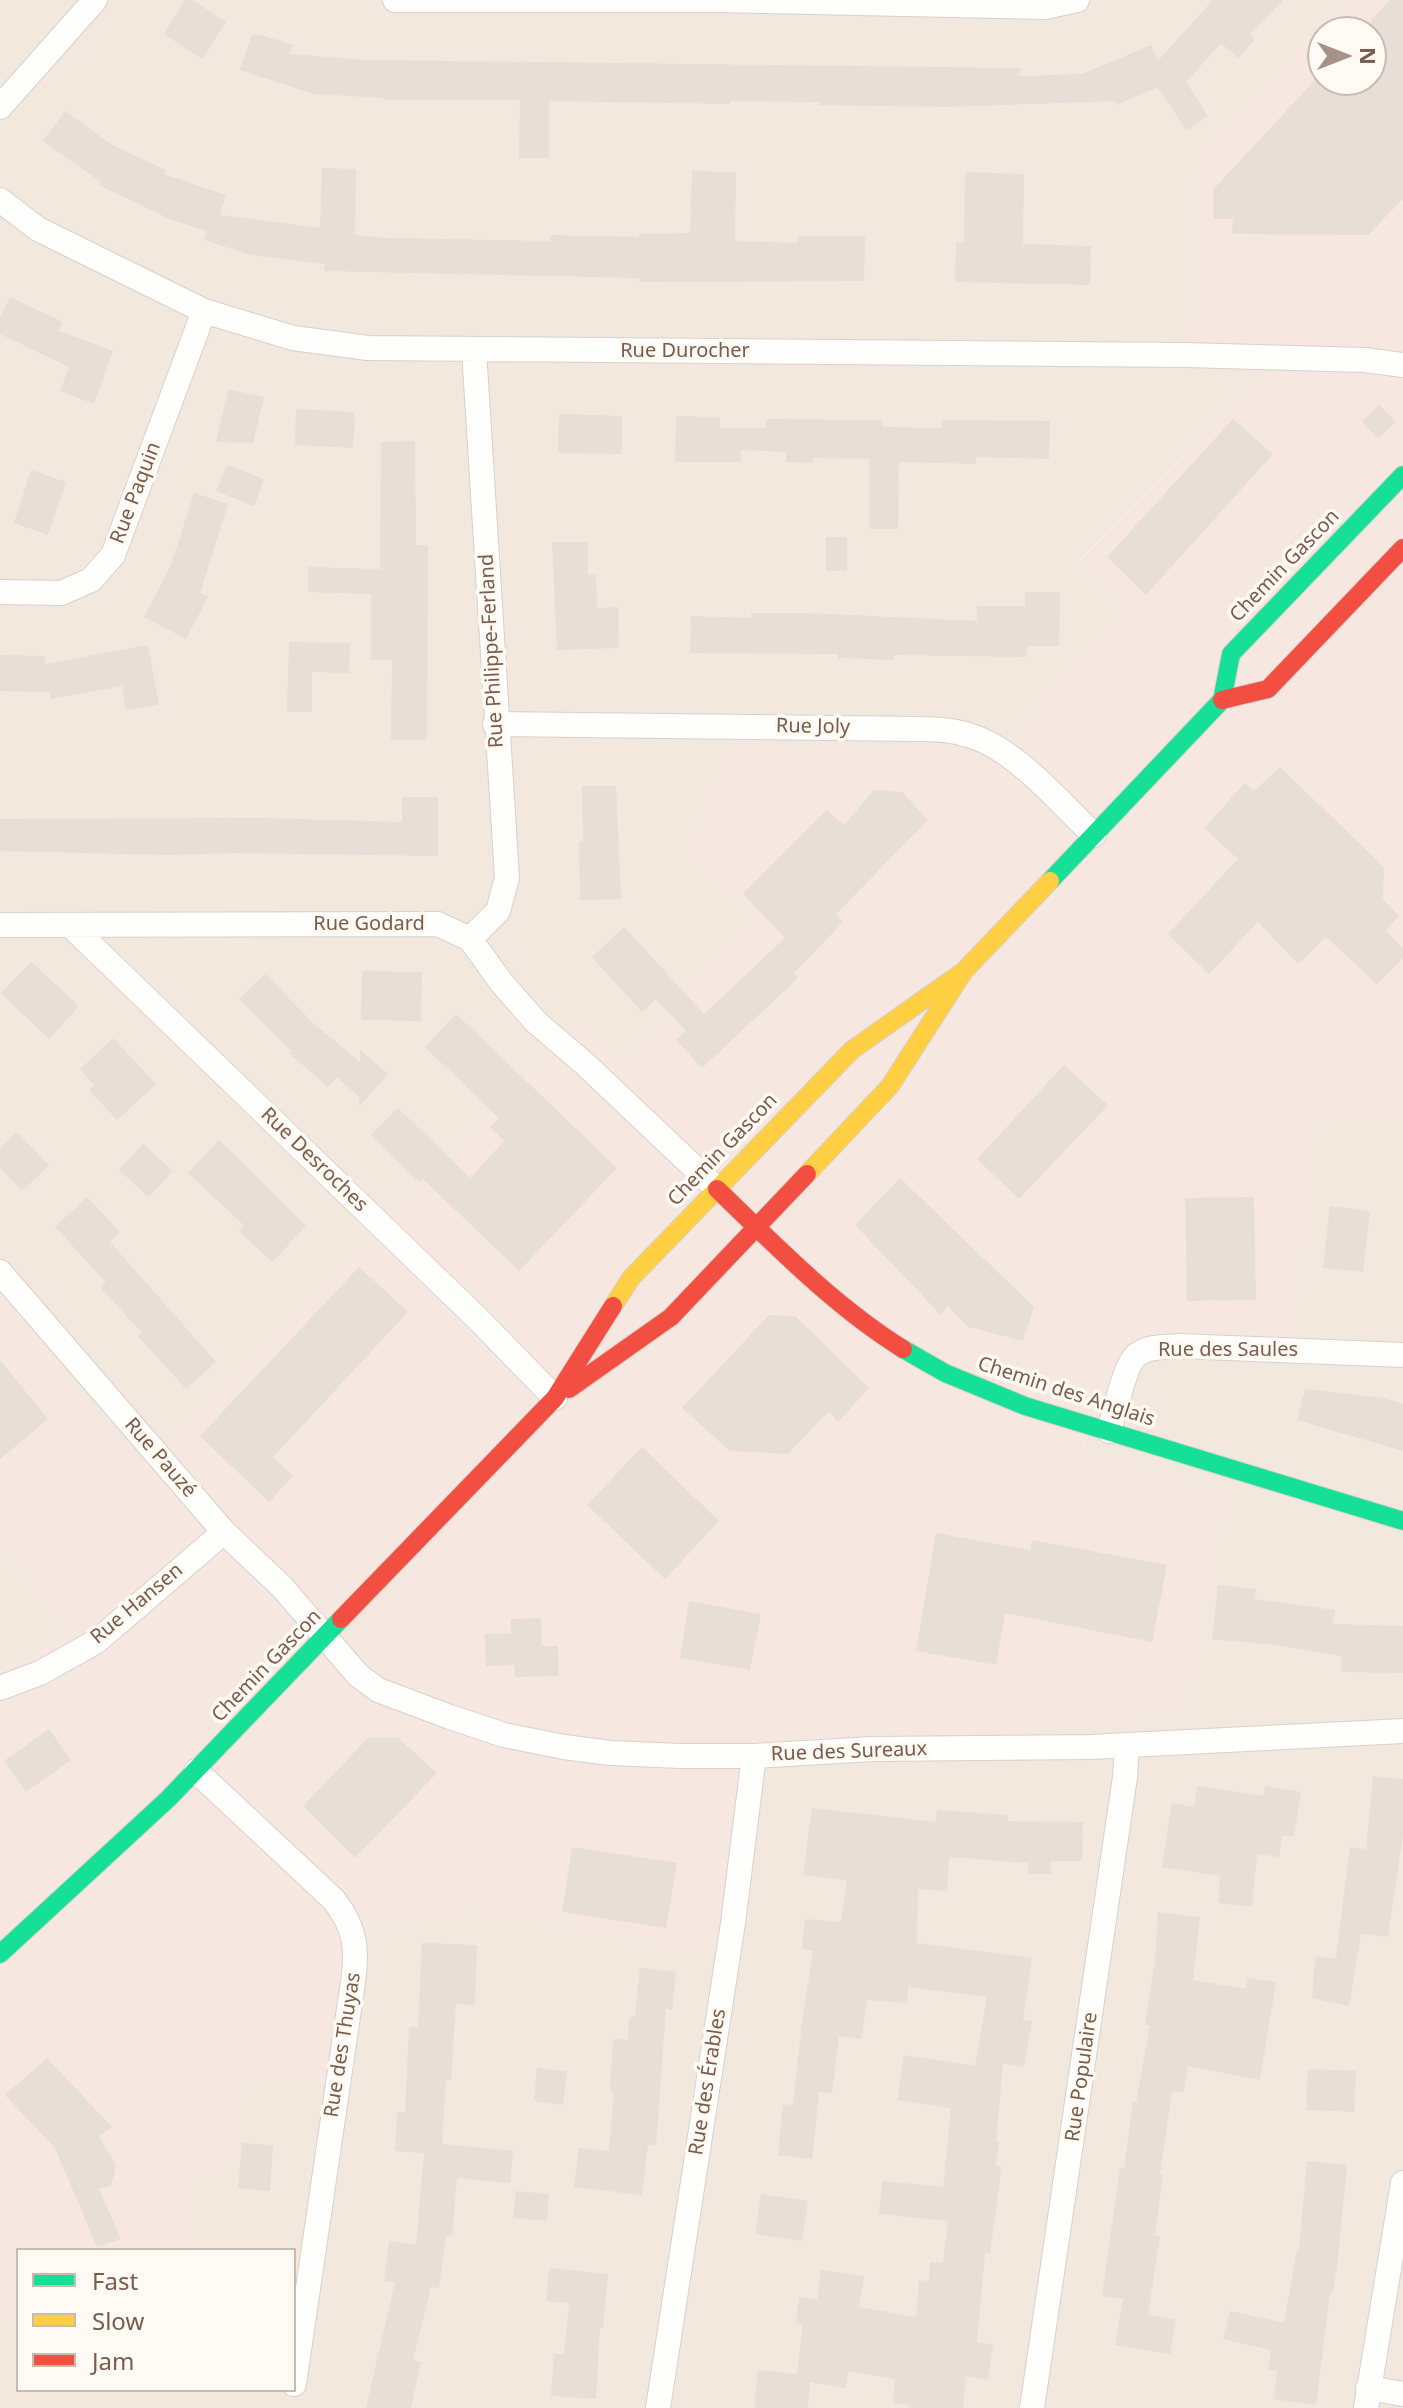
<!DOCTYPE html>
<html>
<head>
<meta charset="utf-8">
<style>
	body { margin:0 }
	#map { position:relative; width:1403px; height:2408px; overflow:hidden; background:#f9f5f0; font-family:"Noto Sans",sans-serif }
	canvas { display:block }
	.legend { position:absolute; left:16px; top:2248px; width:280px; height:144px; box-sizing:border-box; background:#fffaf3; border:2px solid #cabbb1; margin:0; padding:10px 14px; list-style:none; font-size:24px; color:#7a5c4d }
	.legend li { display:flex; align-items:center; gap:16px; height:40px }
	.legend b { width:40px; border:2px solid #cabbb1 }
	.north { position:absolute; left:1307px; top:16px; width:80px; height:80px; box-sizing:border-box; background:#fffaf3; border:2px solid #cabbb1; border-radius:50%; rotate:90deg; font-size:22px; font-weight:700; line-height:32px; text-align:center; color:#7a5c4d }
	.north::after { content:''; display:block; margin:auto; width:28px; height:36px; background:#a69286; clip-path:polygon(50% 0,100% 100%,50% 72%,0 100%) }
</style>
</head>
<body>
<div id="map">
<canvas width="1403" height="2408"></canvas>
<ul class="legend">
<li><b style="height:10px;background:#16e098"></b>Fast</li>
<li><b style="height:10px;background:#ffcf43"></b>Slow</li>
<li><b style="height:10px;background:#f24e42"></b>Jam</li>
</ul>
<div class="north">N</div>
</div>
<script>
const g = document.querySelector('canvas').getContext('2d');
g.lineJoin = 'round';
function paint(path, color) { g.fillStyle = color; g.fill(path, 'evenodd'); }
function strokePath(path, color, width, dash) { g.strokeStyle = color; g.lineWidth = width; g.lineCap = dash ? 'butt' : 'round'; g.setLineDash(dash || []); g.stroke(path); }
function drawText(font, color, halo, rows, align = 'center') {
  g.font = font + ' "Noto Sans",sans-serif'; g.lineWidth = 7; g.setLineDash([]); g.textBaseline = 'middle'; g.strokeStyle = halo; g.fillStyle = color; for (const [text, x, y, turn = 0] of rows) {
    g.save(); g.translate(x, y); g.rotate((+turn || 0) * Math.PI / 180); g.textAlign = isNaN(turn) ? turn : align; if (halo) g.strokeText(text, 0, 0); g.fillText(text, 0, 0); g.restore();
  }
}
const residential = new Path2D(`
	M0 0H1349L1196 161 1270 370 1077 562 1128 609 981 768 686 848 757 918 622 1061 578 1020 349 1931 475 1909 719 1955 754 1756 1082 1449 1125 1344 1153 1335 1297 1333 1300 1115 1403 1026V2408H0ZM18 2250H294V2390H18Z`);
const commercial = new Path2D(`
	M1349 0H1403V1118L1319 1113 1297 1333 1153 1335 1125 1344 1082 1448 1229 1495 1187 1715 754 1756 719 1956 475 1909 349 1931 327 2082 248 2077 234 2162 186 2182 197 2210 190 2250H18V2318L0 2324V1669L19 1662 68 1635 0 1542V1290L141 1466 313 1296 579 1019 622 1061 757 918 686 848 734 745 954 746 981 768 1127 609 1077 563 1269 371 1189 365 1196 161ZM1323 32H1371V80H1323Z`);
const building = new Path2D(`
	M185 0H192L226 22 202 59 164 34Z
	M1213 0H1283L1250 34 1255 39 1238 58 1221 43 1186 82 1208 116 1186 130 1158 87 1116 105 1115 101 947 107 819 105V102L730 101V104L549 101V158H519L520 100H384V98L313 94 240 70 252 35H261L293 45 290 54 365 60 1020 68V76L1082 74 1151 45 1158 61Z
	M1390 0H1403V199L1368 235 1232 234 1233 219H1213V190L1315 80H1371V20Z
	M65 111 112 145 166 170 164 174 226 195 220 215 320 228 322 168 356 169 355 235 387 238 550 241V235L639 237V234L690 233 692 171 736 172 735 241 797 243V236H865L864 281 639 282V278L324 271 325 264 251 255 204 240 207 231 170 219 99 185 101 182 43 141Z
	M965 172 1024 174 1023 244 1091 246 1090 285 955 282 956 243H964Z
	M10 297 63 322 59 331 113 351 94 404 60 391 69 367 0 334V318Z
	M228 389 264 397 253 443 216 442Z
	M1379 405 1396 422 1378 439 1362 422Z
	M296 409 355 412 353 448 295 445Z
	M559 414 622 416V454L558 453Z
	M676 416 720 417V428H766V419L883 420V427L941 428V420L1050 421 1049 459 976 457V464L899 462 898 529H869V459L814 458 813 463 786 462V452L741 450V462H675Z
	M1233 419 1273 454 1146 595 1107 557Z
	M415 441 416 545H428L427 740H391L392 660H371V594L308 592V567L380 569 381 442Z
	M227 465 264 479 254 506 216 491Z
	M31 470 66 482 48 535 14 523Z
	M194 493 228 504 200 593 208 597 186 639 144 617 171 565Z
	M826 537H847V571H826Z
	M552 542H588V575H596L597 608 618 607 619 648 557 650Z
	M1025 592H1060L1059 646H1027V657L894 655V660L838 658V654L690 653 691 616 751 618V613H807L977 621V606H1025Z
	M289 642 350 643 349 673 312 672V712H287Z
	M148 645 159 705 126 710 122 686 50 699V692L0 691V655L45 656V664Z
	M1280 767 1384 867 1383 900 1399 916 1385 930 1403 948V958L1377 984 1326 937 1298 964 1258 922 1209 974 1168 934 1238 859 1204 828 1245 783 1254 791Z
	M582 786H616L621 899 580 900 579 841H583Z
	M874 790 902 792 928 820 836 914 843 922 794 973 798 978 702 1068 676 1040 686 1031 656 999 642 1012 592 957 624 927 704 1014 785 938 743 894 827 810 844 825Z
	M402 797H438V856L236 853 170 855 0 851V819L261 818 402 822Z
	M31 962 79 1006 49 1039 1 993Z
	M362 971 422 972 421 1021 361 1020Z
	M265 974 314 1024 360 1062V1050L388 1074 359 1107V1097L337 1077 328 1087 289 1053 291 1051 239 999Z
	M456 1014 617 1168 519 1271 423 1179 419 1182 371 1135 398 1108 470 1178 504 1141 490 1127 499 1118 425 1047Z
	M113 1038 156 1084 117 1120 89 1090 94 1085 80 1069Z
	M1064 1065 1108 1105 1019 1199 977 1159Z
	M17 1132 49 1165 22 1191 0 1168V1148Z
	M219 1140 306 1226 272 1262 239 1231 244 1225 188 1173Z
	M143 1144 173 1171 149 1197 119 1170Z
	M900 1178 1034 1307 1023 1341 968 1327 948 1306 941 1315 855 1225Z
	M87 1197 120 1232 110 1242 216 1362 186 1389 138 1336 142 1333 100 1287 106 1282 55 1227Z
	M1254 1197 1256 1300 1187 1301 1185 1198Z
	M1330 1206 1370 1211 1363 1272 1323 1268Z
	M359 1267 408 1312 273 1457 293 1476 269 1502 200 1436Z
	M769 1315 795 1316 869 1388 838 1422 829 1411 788 1454 730 1451 682 1408Z
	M0 1360 48 1419 0 1459Z
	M1305 1389 1383 1398 1403 1404V1451L1297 1420Z
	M642 1447 719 1521 665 1579 587 1505Z
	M936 1533 1030 1550 1032 1540 1167 1565 1152 1642 1005 1613 996 1665 916 1651Z
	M1218 1585 1256 1589 1255 1599 1335 1610 1333 1624 1403 1626V1673L1341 1672V1656L1275 1645 1212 1639Z
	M689 1601 761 1614 750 1670 680 1658Z
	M541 1618 542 1646H558L559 1676 515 1677 514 1665 486 1666 485 1634H511V1619Z
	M49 1729 71 1760 26 1792 4 1761Z
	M368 1738H398L437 1773 355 1858 303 1806Z
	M1373 1776 1403 1779V1834L1388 1937 1361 1934 1349 2006 1312 1998 1314 1970 1316 1956 1336 1959 1350 1847 1366 1849Z
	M1197 1786 1264 1796 1265 1786 1301 1792 1294 1837 1282 1835 1279 1857 1257 1854 1252 1907 1218 1903 1220 1876 1162 1867 1172 1803 1194 1807Z
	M812 1808 936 1822 937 1810 1008 1815V1821L1083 1822 1082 1861H1051V1874H1028V1863L949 1857 947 1891 918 1889 917 1943 1032 1958 1023 2020 1032 2021 1024 2067 1003 2064 996 2141 999 2142 996 2166H1001L999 2188 990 2253H985L977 2342 993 2345 988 2380 966 2376 963 2408H909V2405L893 2403 895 2379 848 2371 846 2388 810 2382 808 2408H754L758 2370 797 2374 803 2324 796 2323 799 2297 817 2300 821 2270 864 2276 859 2307 916 2317 919 2280 929 2281 930 2262 943 2263 948 2221 879 2214 882 2181 943 2187 951 2108 897 2100 904 2055 975 2066 987 1997 908 1987 907 2003 867 2000 861 2039 839 2036 832 2093 819 2092 812 2159 778 2155 783 2104 793 2105 802 2022 813 1951 802 1949 805 1919 841 1922 847 1880 803 1875Z
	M572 1847 677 1863 666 1928 562 1912Z
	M1158 1912 1200 1917 1193 1980 1246 1989 1248 1978 1276 1982 1260 2080 1188 2066 1183 2093 1172 2091 1160 2174 1163 2175 1155 2235 1160 2236 1148 2315 1176 2320 1170 2354 1115 2345 1123 2299 1102 2296 1120 2168 1124 2169 1133 2102 1136 2103 1150 2025H1145L1155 1960Z
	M422 1943 477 1945 475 2005 456 2004 451 2080 446 2079 442 2144 513 2151 510 2183 457 2178 452 2236 446 2235 439 2288 431 2287 413 2360 421 2362 411 2408H366L395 2282 384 2281 389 2241 416 2245 424 2153 395 2151 397 2112H405L409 2027H418Z
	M640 1968 676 1972 672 2010 666 2009 656 2145 648 2144 642 2195 574 2187 579 2148 609 2151 614 2092 610 2091 613 2039 628 2040 629 2017H635Z
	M47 2058 112 2127 99 2136 116 2165 111 2186 99 2189 121 2239 97 2247 55 2148 5 2095Z
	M537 2068 567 2071 563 2105 534 2101Z
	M1308 2069 1356 2071 1354 2112 1306 2110Z
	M242 2143 273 2145 270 2191 238 2188Z
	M1307 2161 1347 2165 1338 2260 1333 2292H1330L1316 2405 1274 2399 1277 2371 1268 2370 1271 2350 1223 2339 1230 2311 1284 2323 1297 2250 1299 2251Z
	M516 2191 549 2194 547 2221 513 2218Z
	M761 2194 808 2201 802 2241 755 2234Z
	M549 2268 608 2274 603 2328H600L596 2399 551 2396 554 2354H564L569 2303 546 2301Z`);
const street = new Path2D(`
	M395 0H717L1045 7 1077 0
	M0 107 95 0
	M0 200 38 229 204 311 293 338 368 348 1186 355 1365 360 1403 365
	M0 592 61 593 91 580 113 555 204 311
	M495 724 919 729C935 729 953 730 968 735 1015 748 1059 802 1094 835
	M0 925 438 924 470 939 501 982 536 1022 585 1064 717 1189
	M70 925 477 1318 555 1398
	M470 939 498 911 507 878 474 350
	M0 1272 224 1532 282 1587 358 1675 378 1690 450 1717 504 1735 564 1747 610 1753 681 1756H754L872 1749 1090 1747 1403 1731
	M1109 1431C1114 1415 1125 1363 1137 1355 1148 1346 1166 1347 1180 1346L1403 1355
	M0 1688 40 1673 97 1641 224 1532
	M196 1771 334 1900C355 1927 358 1949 353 1982L294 2384
	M1368 2388 1403 2394
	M658 2408 733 1923 754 1756
	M1032 2408 1125 1777 1127 1745
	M1366 2408 1403 2183`);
const fast = new Path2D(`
	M1050 881 1222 700 1231 654 1403 475
	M903 1349 945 1373 1025 1406 1403 1521
	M0 1954 168 1799 341 1619`);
const slow = new Path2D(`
	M807 1174 890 1086 964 971 1050 881
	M613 1306 631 1278 852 1050 964 971`);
const jam = new Path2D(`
	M1222 700 1268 689 1403 548
	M717 1189C776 1246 834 1306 903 1349
	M569 1389 671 1317 807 1174
	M341 1619 555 1398 613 1306`);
const streetNames = [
	["Rue Durocher",685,351],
	["Rue Paquin",136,493,-69],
	["Chemin Gascon",1285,566,-46],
	["Rue Philippe-Ferland",492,651,-93],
	["Rue Joly",813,727,1],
	["Rue Godard",369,924],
	["Chemin Gascon",723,1150,-46],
	["Rue Desroches",314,1160,44],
	["Rue des Saules",1228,1350],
	["Chemin des Anglais",1066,1392,18],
	["Rue Pauzé",160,1458,49],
	["Rue Hansen",137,1604,-40],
	["Chemin Gascon",267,1666,-46],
	["Rue des Sureaux",849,1752,-2],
	["Rue des Thuyas",343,2045,-81],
	["Rue Populaire",1082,2077,-82],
	["Rue des Érables",708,2082,-81]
];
paint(residential, '#f2e8de');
paint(commercial, '#f6e8e1');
paint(building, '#e6ded7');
strokePath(street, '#d7d1cb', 26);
strokePath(fast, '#d9d2cb', 20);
strokePath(slow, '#d9d2cb', 20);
strokePath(jam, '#d9d2cb', 20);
strokePath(street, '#fefefd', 24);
strokePath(fast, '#16e098', 18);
strokePath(slow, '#ffcf43', 18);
strokePath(jam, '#f24e42', 18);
drawText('20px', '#7a5c4d', '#fffaf3', streetNames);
</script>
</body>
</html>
